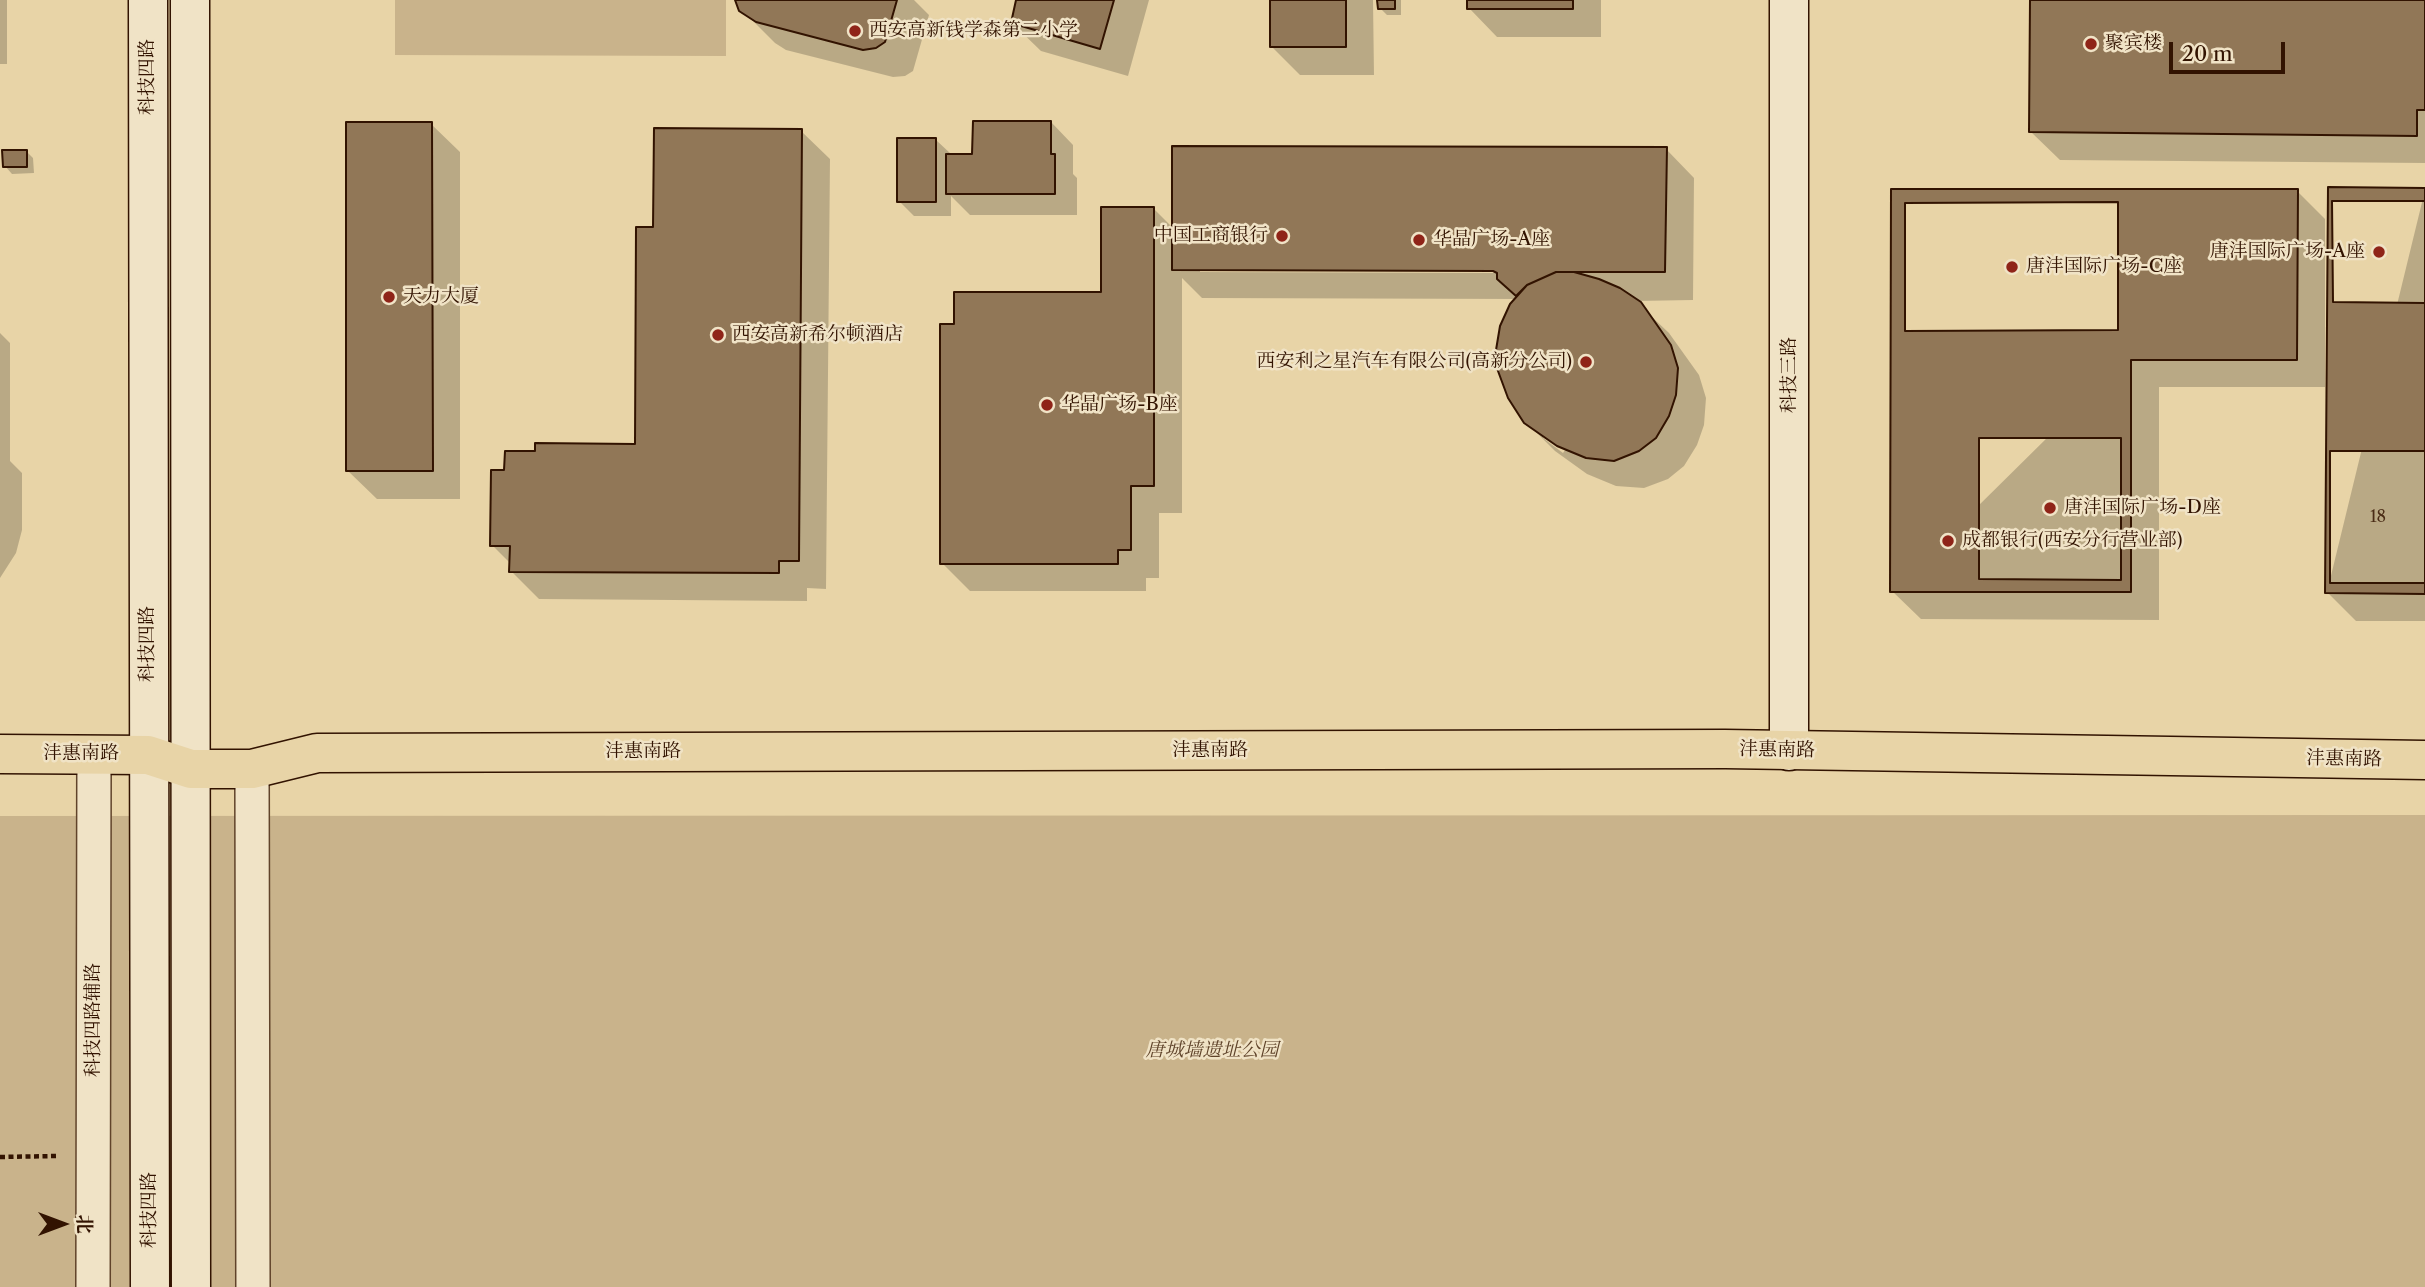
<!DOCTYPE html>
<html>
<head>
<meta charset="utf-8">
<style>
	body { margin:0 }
	#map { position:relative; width:2425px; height:1287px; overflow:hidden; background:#e8d4a7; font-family:"Libre Caslon Text","Noto Serif SC",serif }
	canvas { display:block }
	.north { position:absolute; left:28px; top:1189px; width:70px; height:70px; -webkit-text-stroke:5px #f0e3c6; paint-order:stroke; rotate:90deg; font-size:19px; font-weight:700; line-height:28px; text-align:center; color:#321301 }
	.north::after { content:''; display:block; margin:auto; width:24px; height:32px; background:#321301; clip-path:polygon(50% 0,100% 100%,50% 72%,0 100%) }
	.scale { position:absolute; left:2169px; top:42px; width:116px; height:32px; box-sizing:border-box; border:4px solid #321301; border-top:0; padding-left:9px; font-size:21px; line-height:24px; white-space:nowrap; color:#321301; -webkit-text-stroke:5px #f0e3c6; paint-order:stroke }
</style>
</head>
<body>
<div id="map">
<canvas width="2425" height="1287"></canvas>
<div class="north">北</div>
<div class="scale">20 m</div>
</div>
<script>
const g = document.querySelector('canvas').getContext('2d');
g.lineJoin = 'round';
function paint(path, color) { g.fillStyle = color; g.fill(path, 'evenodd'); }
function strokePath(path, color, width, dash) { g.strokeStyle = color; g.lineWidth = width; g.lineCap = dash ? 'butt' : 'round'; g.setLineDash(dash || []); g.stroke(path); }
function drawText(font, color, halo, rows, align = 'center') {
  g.font = font + ' "Libre Caslon Text","Noto Serif SC",serif'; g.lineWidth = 5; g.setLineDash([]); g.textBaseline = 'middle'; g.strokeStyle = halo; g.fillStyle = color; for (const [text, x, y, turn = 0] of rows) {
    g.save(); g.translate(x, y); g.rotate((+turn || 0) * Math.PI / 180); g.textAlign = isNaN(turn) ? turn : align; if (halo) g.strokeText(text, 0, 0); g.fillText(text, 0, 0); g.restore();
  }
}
const green = new Path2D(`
	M395 0H726V56L395 55Z
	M2425 815V1287H0V816Z`);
const shadow = new Path2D(`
	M0 0H7V64H0Z
	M737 0H914L929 15 913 71 905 76 893 77 786 50 775 43 746 14Z
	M1018 0H1149L1128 76 1041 51 1012 23Z
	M1272 0H1373L1374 75H1300L1272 47Z
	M1380 0H1401V15H1387L1380 8Z
	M1469 0H1601V37H1497L1469 8Z
	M2032 0H2425V163L2060 160 2031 132Z
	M1051 122 1073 145V174L1077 178V215H970L951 196V216H914L899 201 936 140 951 154 974 156Z
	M431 124 460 152V499H377L348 471Z
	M801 131 830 159 826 589 807 588V601L539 599 511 571V564L492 545 506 472 636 446Z
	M1666 149 1694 178 1693 300 1635 301 1669 333 1699 375 1706 398 1704 425 1697 445 1684 466 1668 479 1644 488 1616 486 1587 474 1555 451 1526 422 1517 299 1202 298 1182 278V513H1159V578H1146V591H970L942 563 956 326 1103 293 1154 209 1174 229ZM1200 268 1502 269V273L1200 272ZM1543 434 1565 450 1563 453 1543 438Z
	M26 151 33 158 34 173 12 174 5 166Z
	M2425 190V621H2356L2327 592Z
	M2297 191 2325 219V387H2159V620L1921 619 1892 591Z
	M0 333 10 343V461L22 473V530L16 553 0 578Z`);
const building = new Path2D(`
	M735 0H897L885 42 876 48 863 50 756 22 739 11Z
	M1016 0H1114L1100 49 1011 23Z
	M1270 0H1346V47H1270Z
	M1377 0H1395V9H1378Z
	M1467 0H1573V9H1467Z
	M2030 0H2425V110H2417V136L2029 132Z
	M973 121H1051V154H1055V194H946V154H972Z
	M346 122H432L433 471H346Z
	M654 128 802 129 799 561H779V573L509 572 510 546H490L491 470H504L505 451H535V443L635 444 636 227H653Z
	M897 138H936V202H897Z
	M1172 146 1667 147 1665 272H1556L1527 285 1516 296 1497 279V273L1493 271 1172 270Z
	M2 150H27V167H3Z
	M2328 187 2425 188V594L2325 593Z
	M1891 189H2298L2297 360H2131V592H1890Z
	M2332 201H2425V303L2333 302Z
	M2118 202V330L1905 331V203Z
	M1101 207H1154V486H1131V550H1118V564H940V324H954V292H1101Z
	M1556 272H1574L1599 279 1620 288 1641 302 1671 345 1678 368 1676 395 1669 416 1656 438 1639 451 1614 461 1586 458 1557 446 1524 423 1508 398 1498 371 1495 356 1500 326 1510 304 1527 285Z
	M1979 438H2121V580L1979 579Z
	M2330 451H2425V583H2330Z`);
const path = new Path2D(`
	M0 1157 56 1156V1159`);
const street = new Path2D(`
	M252 769 253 1287
	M93 1287 94 753`);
const secondary = new Path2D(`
	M148 0 150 1287
	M190 0 191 1287
	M1789 0V751`);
const primary = new Path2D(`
	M0 754 148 755 191 769H252L317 753 1725 749 2425 760`);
const markers = [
	[855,31,7,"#8f2418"],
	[2091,44,7,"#8f2418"],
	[1282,236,7,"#8f2418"],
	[1419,240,7,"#8f2418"],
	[2379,252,7,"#8f2418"],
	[2012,267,7,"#8f2418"],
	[389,297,7,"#8f2418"],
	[718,335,7,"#8f2418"],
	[1586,362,7,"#8f2418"],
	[1047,405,7,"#8f2418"],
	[2050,508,7,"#8f2418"],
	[1948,541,7,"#8f2418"]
];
const numberNames = [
	["18",2378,517]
];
const poiNames = [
	["西安高新钱学森第二小学",869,31],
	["聚宾楼",2105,44],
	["中国工商银行",1268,236,"right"],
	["华晶广场-A座",1433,240],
	["唐沣国际广场-A座",2365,252,"right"],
	["唐沣国际广场-C座",2026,267],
	["天力大厦",403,297],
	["西安高新希尔顿酒店",732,335],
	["西安利之星汽车有限公司(高新分公司)",1572,362,"right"],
	["华晶广场-B座",1061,405],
	["唐沣国际广场-D座",2064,508],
	["成都银行(西安分行营业部)",1962,541]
];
const streetNames = [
	["科技四路",148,77,-90],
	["科技三路",1790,375,-90],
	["科技四路",148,644,-90],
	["沣惠南路",1777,750,1],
	["沣惠南路",1210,751],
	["沣惠南路",643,752],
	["沣惠南路",81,754],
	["沣惠南路",2344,759,1],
	["科技四路辅路",94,1020,-90],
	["科技四路",150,1210,-90]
];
const parkNames = [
	["唐城墙遗址公园",1212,1051]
];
paint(green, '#c9b38b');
paint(shadow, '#0003');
paint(building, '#917757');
strokePath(building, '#321301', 2);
strokePath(street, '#60432a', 36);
strokePath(secondary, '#321301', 41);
strokePath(primary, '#321301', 41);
strokePath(path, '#321301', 4.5, [5, 3.5]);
strokePath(street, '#f0e3c6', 33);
strokePath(secondary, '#f0e3c6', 38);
strokePath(primary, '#e8d4a7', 38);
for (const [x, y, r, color] of markers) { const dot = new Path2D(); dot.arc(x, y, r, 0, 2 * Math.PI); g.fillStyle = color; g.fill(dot); strokePath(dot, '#f0e3c6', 2.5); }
drawText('16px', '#4a2c16', null, numberNames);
drawText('19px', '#321301', '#f0e3c6', poiNames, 'left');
drawText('19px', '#321301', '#f0e3c6', streetNames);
drawText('italic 19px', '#5f432a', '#f0e3c6', parkNames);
</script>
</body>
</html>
